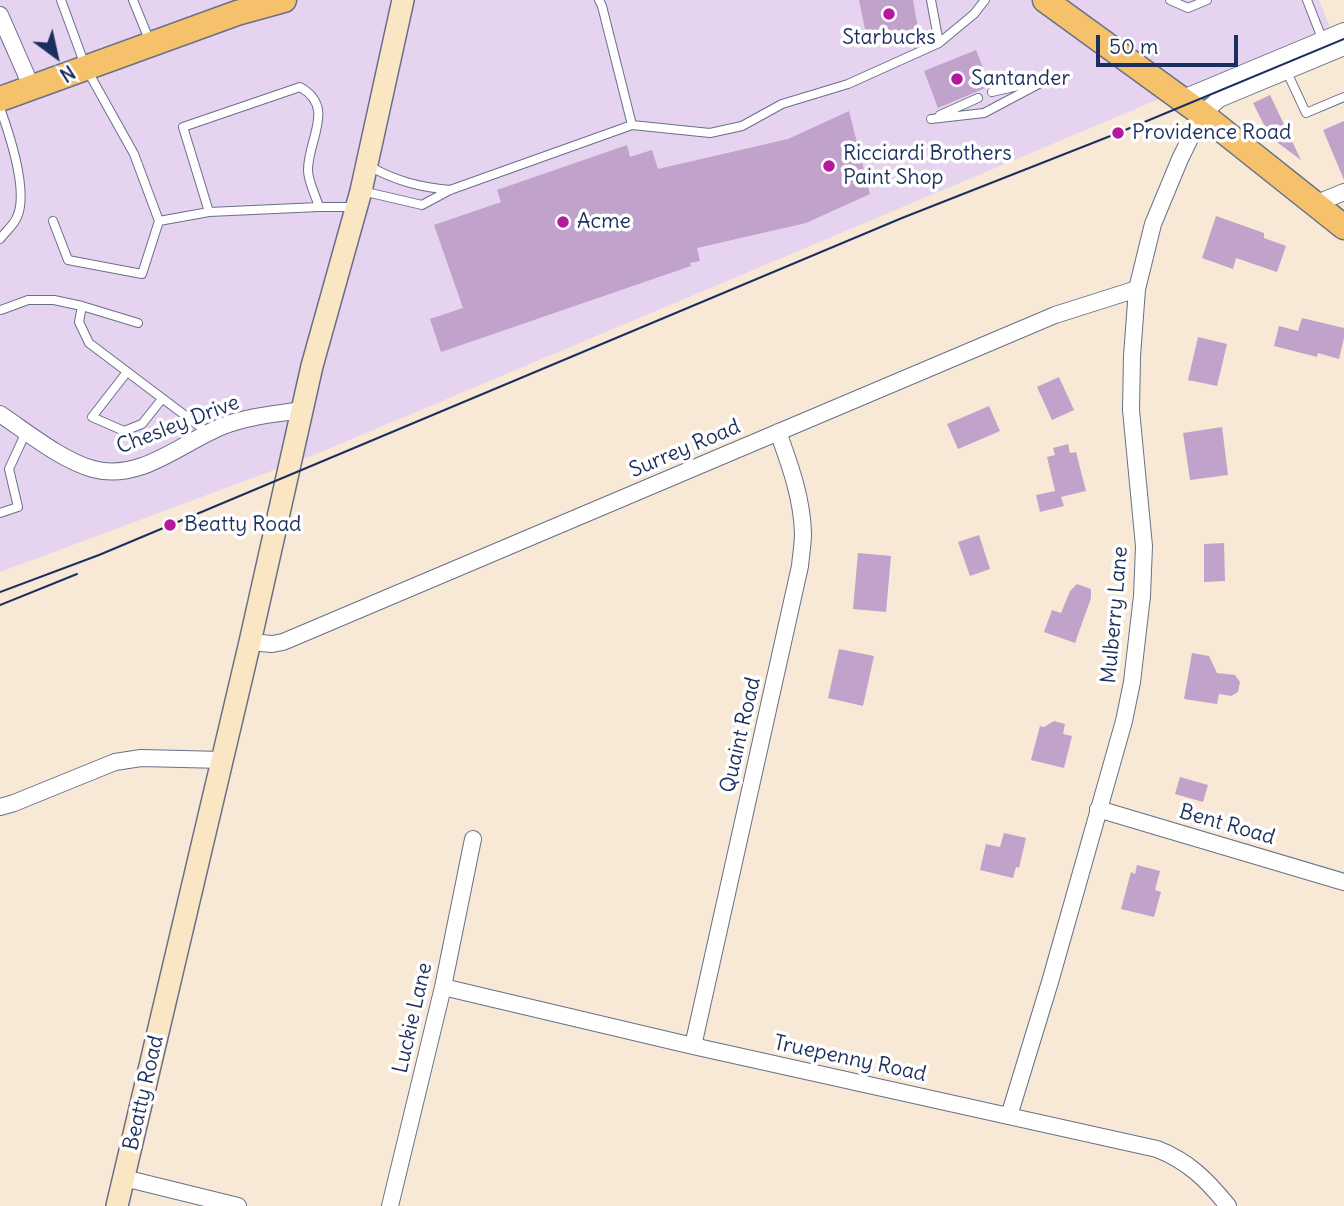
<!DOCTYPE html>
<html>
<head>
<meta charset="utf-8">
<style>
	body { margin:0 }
	#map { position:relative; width:1344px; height:1206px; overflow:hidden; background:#f7e9d6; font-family:Delius,sans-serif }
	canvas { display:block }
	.north { position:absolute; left:21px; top:21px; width:70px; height:70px; -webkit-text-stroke:5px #fff; paint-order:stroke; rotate:147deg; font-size:19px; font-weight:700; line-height:28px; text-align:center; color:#1b2f5e }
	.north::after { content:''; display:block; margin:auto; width:24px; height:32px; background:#1b2f5e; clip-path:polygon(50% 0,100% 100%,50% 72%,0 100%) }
	.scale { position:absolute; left:1096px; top:35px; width:142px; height:32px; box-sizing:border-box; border:4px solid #1b2f5e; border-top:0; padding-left:9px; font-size:21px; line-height:24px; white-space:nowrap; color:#1b2f5e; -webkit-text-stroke:5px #fff; paint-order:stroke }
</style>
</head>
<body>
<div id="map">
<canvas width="1344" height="1206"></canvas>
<div class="north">N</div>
<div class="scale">50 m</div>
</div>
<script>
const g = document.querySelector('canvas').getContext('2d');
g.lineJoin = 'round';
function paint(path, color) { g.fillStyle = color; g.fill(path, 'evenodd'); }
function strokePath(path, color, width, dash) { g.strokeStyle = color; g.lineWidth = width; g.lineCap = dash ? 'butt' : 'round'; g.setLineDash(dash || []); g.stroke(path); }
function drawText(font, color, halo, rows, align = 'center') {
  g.font = font + ' Delius,sans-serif'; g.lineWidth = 7; g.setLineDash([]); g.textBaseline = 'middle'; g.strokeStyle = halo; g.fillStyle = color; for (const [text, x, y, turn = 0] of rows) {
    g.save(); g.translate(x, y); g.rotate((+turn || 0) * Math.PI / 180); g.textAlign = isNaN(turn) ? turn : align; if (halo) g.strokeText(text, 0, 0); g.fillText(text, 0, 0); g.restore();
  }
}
const built = new Path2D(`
	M0 0H1319L1330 27 309 457 0 572Z`);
const building = new Path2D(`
	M859 0H913L918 28 867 39Z
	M976 50 990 86 938 108 924 71Z
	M1270 95 1301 160 1270 137 1253 103Z
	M849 111 870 194 806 223 697 248 700 261 690 263 691 266 441 352 430 319 463 308 434 225 501 202 497 190 627 145 630 157 652 150 658 169 788 139Z
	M1344 121V180L1323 130Z
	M1216 216 1264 233V238L1286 246 1277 272 1236 258 1233 269 1202 258Z
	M1302 318 1344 328V338L1339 359 1318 353 1317 357 1274 346 1279 326 1298 331Z
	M1198 337 1227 344 1217 386 1188 380Z
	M1059 377 1074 410 1052 420 1037 387Z
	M989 406 1000 431 958 449 947 424Z
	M1222 427 1228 475 1190 480 1183 433Z
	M1068 444 1070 453 1076 452 1086 491 1061 497 1064 506 1040 512 1036 495 1055 491 1047 457 1055 455 1053 448Z
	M979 535 990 569 970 576 958 542Z
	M1224 543 1225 581 1204 582V544Z
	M858 553 891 556 886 612 853 609Z
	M1077 584 1091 589V598L1075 643 1044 632 1052 610 1061 613 1070 591Z
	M839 649 874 656 863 706 828 698Z
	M1192 653 1209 656 1217 673 1235 675 1240 682 1238 692 1231 696 1219 694 1217 704 1184 699Z
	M1054 721 1065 724 1063 734 1072 736 1064 768 1031 760 1040 726 1044 727Z
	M1180 777 1208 785 1203 802 1175 794Z
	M1004 833 1026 838 1019 868 1016 867 1013 878 980 870 986 844 1000 847Z
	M1137 865 1160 871 1155 890 1161 892 1154 917 1121 909 1131 872 1135 874Z`);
const lane = new Path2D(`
	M61 0 86 68 134 154 159 221
	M133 0 150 42
	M599 0 602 6 632 125
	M931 0 939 43
	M1170 0 1188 8 1207 0
	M1307 0 1323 41
	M1286 70 1306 113 1344 97
	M992 92 1040 81
	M0 108C9 133 29 191 17 217 14 225 5 232 0 239
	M940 115 978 98
	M931 119 984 113 1050 78
	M369 166C396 181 419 187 450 190
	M362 191 422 205 450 190 632 125 710 133 742 126 782 104 848 84 939 43 974 14 985 0
	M319 207C316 196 308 182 308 170 308 139 336 107 300 87L183 127 209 212 319 207H354
	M53 221 68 260 142 274 159 221 209 212
	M1 310 28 300H54L82 306
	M138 323 82 306 79 322 89 343 207 432
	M127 372 92 417 124 431 142 424 162 399
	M0 513 18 507 9 469 26 432`);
const street = new Path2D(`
	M0 15 32 88
	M1181 99 1344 31
	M1315 204 1344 192
	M0 414C27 432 61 460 93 469 141 482 182 442 223 426 248 416 276 414 302 410
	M250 642 272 644 283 642 1055 315 1137 289
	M0 807 14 803 115 762 141 758 223 760
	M1098 809 1344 882
	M443 987 693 1046 1157 1149C1188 1161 1207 1180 1228 1206
	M693 1046 800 566C801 555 803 544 803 533 802 498 790 465 778 432
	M1009 1116 1050 982 1124 721 1132 682 1142 596 1144 546 1131 410 1132 356 1137 289 1153 224 1180 159 1202 114 1219 99 1344 47
	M124 1178 238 1206
	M390 1206 443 987 473 839`);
const secondary = new Path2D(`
	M117 1206 250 642 312 366 361 191 403 0`);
const primary = new Path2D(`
	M1045 0 1202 114 1344 227
	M0 99 237 13 284 0`);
const tram = new Path2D(`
	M0 592 99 555 902 218 1118 133 1344 39
	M0 605 77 574`);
const markers = [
	[889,14,7,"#b5179e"],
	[957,79,7,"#b5179e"],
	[1118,133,7,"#b5179e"],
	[829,166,7,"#b5179e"],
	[563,222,7,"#b5179e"],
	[170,525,7,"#b5179e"]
];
const poiNames = [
	["Starbucks",889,38,"center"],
	["Santander",971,79],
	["Providence Road",1132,133],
	["Ricciardi Brothers",843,154],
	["Paint Shop",843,178],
	["Acme",577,222],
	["Beatty Road",184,525]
];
const streetNames = [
	["Chesley Drive",178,425,-21],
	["Surrey Road",685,449,-23],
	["Mulberry Lane",1115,615,-85],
	["Quaint Road",741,735,-77],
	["Bent Road",1227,825,16],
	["Luckie Lane",413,1018,-77],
	["Truepenny Road",850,1059,12],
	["Beatty Road",144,1093,-77]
];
paint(built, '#e5d3f0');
paint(building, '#c1a2cb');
strokePath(lane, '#687088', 10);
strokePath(street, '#687088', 18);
strokePath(secondary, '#687088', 24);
strokePath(primary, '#687088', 27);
strokePath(lane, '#fff', 8);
strokePath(street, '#fff', 16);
strokePath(secondary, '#fbe6c4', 21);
strokePath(primary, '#f5c16b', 24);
strokePath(tram, '#1b2f5e', 2);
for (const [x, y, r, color] of markers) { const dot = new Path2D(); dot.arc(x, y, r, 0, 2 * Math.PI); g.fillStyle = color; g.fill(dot); strokePath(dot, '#fff', 2.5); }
drawText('21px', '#1b2f5e', '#fff', poiNames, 'left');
drawText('21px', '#1b2f5e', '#fff', streetNames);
</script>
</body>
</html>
